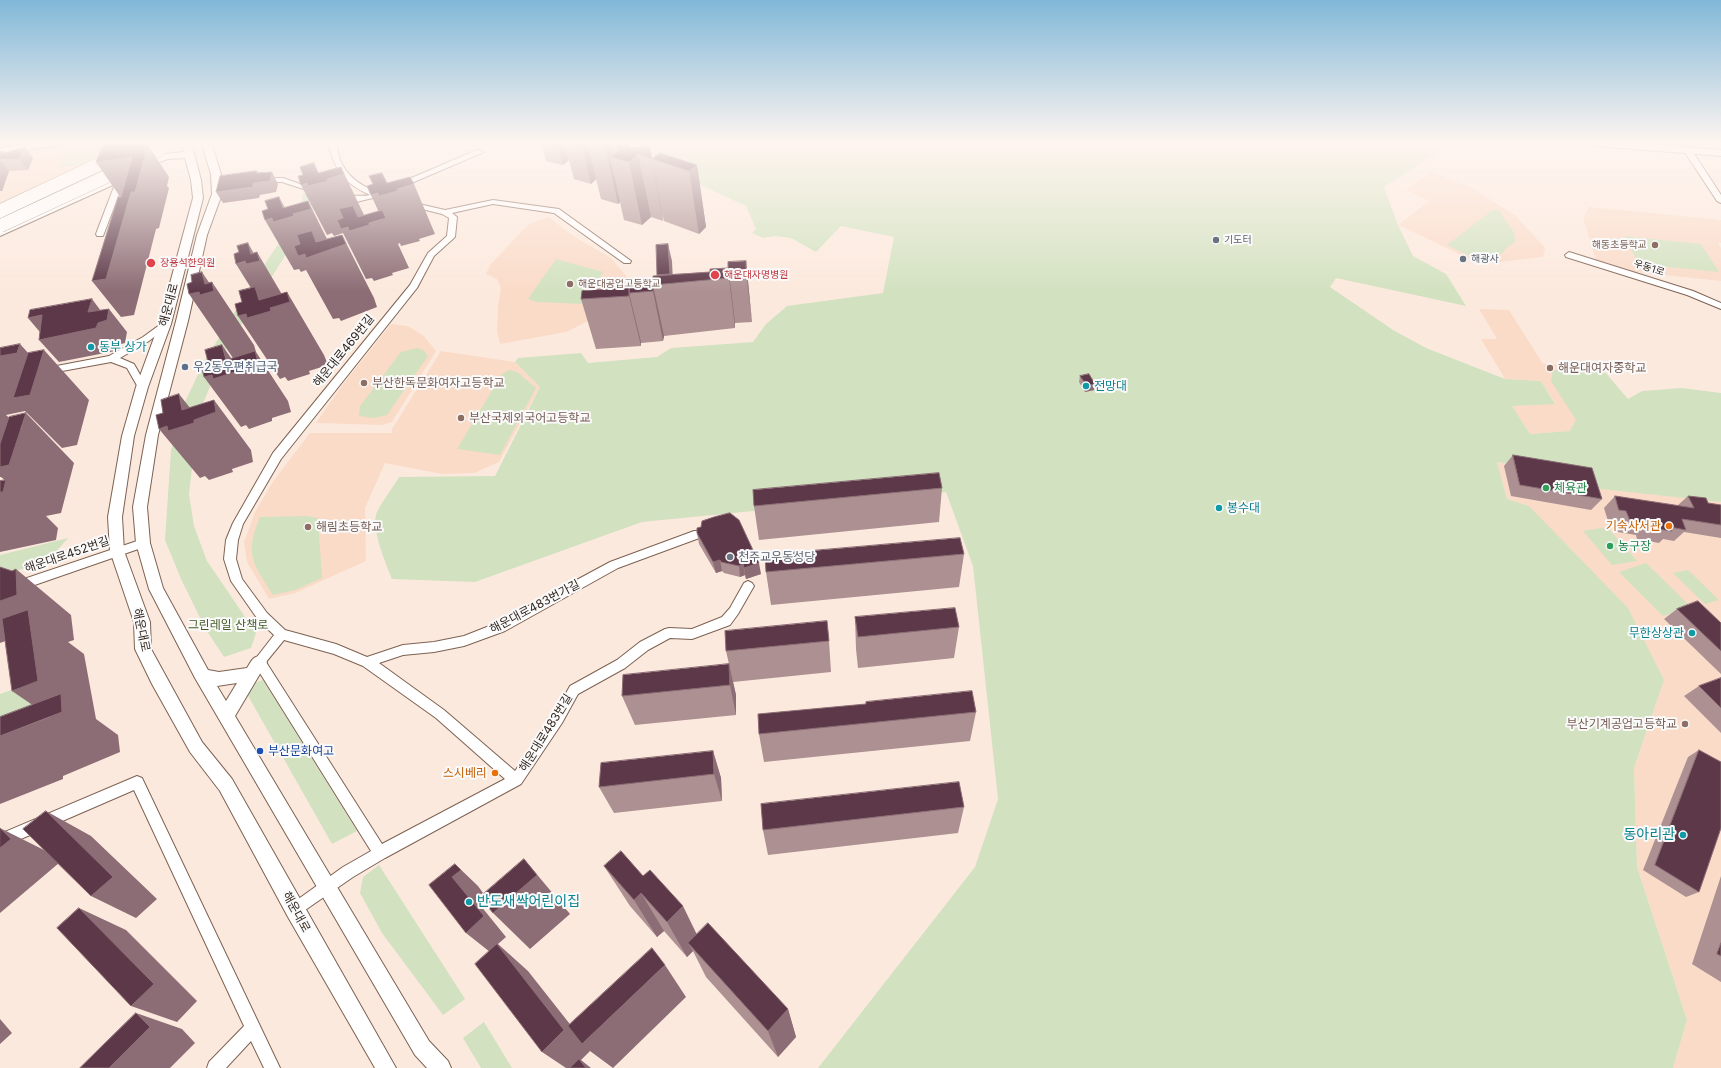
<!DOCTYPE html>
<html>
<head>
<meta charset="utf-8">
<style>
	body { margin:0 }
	canvas { display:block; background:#fce9dd }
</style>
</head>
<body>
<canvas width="1721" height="1068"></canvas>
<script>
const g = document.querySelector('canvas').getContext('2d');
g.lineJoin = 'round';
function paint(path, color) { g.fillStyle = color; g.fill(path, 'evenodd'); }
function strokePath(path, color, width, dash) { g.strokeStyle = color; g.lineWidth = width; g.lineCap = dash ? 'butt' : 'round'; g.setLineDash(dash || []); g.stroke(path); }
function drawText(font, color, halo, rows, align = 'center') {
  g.font = font + ' Inter,"Noto Sans KR",sans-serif'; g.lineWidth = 4; g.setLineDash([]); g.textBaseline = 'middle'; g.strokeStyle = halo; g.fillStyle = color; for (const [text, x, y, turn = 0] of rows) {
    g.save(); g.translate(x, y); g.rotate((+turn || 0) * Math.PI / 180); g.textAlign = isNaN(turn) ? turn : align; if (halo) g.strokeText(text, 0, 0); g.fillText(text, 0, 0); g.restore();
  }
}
const built = new Path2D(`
	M83 142H128L133 146 0 208V155Z
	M1431 172 1474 189 1517 217 1545 248 1543 257 1481 264 1398 225 1429 201 1406 190Z
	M1589 207 1721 220V243H1718L1721 248V281L1635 272 1596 260 1583 218Z
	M549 217 573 236 611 258 627 277 630 289 612 309 566 332 500 344 497 332 498 306 501 288 497 279 486 274 490 265 529 224Z
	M1479 309 1509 310 1543 364 1599 365 1628 400 1570 431 1530 434 1512 406 1555 403 1541 381 1505 379 1481 339H1497Z
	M391 324 408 326 424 336 436 351 392 422 382 425 316 423 344 383Z
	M441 351 515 362 540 387 499 462 474 473 442 474 385 463 365 508 366 561 295 593 269 599 247 562 244 542 255 512 274 480 310 433H392V429Z
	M1497 462 1582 475 1721 502V1068H1673L1687 1020 1637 867 1634 768 1664 680 1529 506 1507 499Z`);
const green = new Path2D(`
	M630 142H1455L1384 187 1398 225 1413 256 1446 274 1466 306 1336 278 1330 287 1393 330 1426 348 1505 379 1541 381 1555 404 1512 406 1530 434 1570 431 1576 420 1551 381 1553 370 1599 369 1605 372 1628 399 1642 391 1682 388 1721 393V502L1592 488 1582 475 1497 462 1507 499 1529 506 1628 608 1664 680 1634 768 1637 867 1687 1020 1673 1068H818L975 867 998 799 973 566 946 492 642 522 475 582 392 579C386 564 370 527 377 512 383 500 392 489 399 477L495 476 540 387 515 362 518 358 581 353 588 363 657 357 671 348 753 342 766 324 787 306 883 293 894 237 841 226 816 252 791 238 775 236 763 238 752 233 756 229 746 206 694 182 644 149Z
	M98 146 95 162 60 168 65 151Z
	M303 193 316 196 318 204 224 352 198 416 189 494 194 526 207 561 256 633 251 648 224 657 205 628 181 579 165 540 171 450 184 404 204 362 253 282 300 211Z
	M1494 209 1501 212C1504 224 1517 228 1515 242L1506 248 1503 253C1499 254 1495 256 1491 257 1477 261 1459 251 1447 245Z
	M1624 236 1701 244 1719 272 1639 264Z
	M556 259 603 272 584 304 537 302 528 299Z
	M417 348 423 350 428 356 387 415 374 418 359 416 360 406 401 352Z
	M509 370 517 372 536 388 500 455 457 449 502 374Z
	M306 516 318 518 322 578 295 590 273 595C253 563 244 555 260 517Z
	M1607 527 1637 561 1612 565 1583 531Z
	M68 538 48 561 0 576V555Z
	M1646 563 1691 607 1663 616 1619 572Z
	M1688 570 1719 600 1705 604 1673 573Z
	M263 680 357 831 332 844 247 694 254 683Z
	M34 682 37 720 0 734V694Z
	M379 865 465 999 443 1015 382 933 360 893 363 877Z
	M484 1022 512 1068H481L463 1038Z`);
const minor = new Path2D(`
	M328 142H336C338 149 338 157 342 164 350 181 371 191 387 195V199L377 197 356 202 339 200 338 198C342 194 362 197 370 195 342 182 335 170 328 142Z
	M477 150 484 152 402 187 395 185Z
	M1687 152H1693L1721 195V203L1717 201 1686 154Z
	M119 174 126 176 103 236H97L96 234 115 184 0 236V231L101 185Z
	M258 178H283L320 191 316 193 282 182H258Z
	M493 200 559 209 631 261 630 263H624L554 213 493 204 452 213 457 217 455 237 434 256 417 288 281 459 243 524 238 540 236 559 242 579 267 613 285 630 336 644 367 657 403 645 434 642 464 636 497 623 610 562 694 531H702L704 534 702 537 618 568 505 631 464 646 434 652 403 655 379 663 444 710 515 771 554 715 570 686 617 660 640 642 665 629 669 628 692 629 722 617 730 608 744 583 748 581 752 583 754 586 738 614 730 625 692 639 670 638 648 650 625 668 578 694 562 723 521 784 385 858 353 877 295 917 290 915 288 910 290 905 343 867 371 851 253 662 274 635 259 621 231 581 224 559 226 540 233 523 273 453 410 285 428 253 447 236 449 218 442 214 406 205V201L445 210ZM284 640 334 654 363 666 436 718 505 779 382 844 266 662Z
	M1569 252 1693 291 1721 303V309L1687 295 1566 257 1565 255Z
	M165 321 168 322V326L149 341 120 358 134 364 147 387 145 389H139L127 368 111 362 46 374 41 371 46 368 109 356 143 337Z
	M143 539 147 540 149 543 147 546 0 597V587Z
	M137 776 142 778 280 1068H264L251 1041 226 1068H207L209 1062 244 1026 134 790 0 848V834Z`);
const major = new Path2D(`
	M41 142H65L60 145 0 154V148Z
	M181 142H191L201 180 203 198 171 324 148 387 134 436 122 517 124 551 150 622 151 649 202 742 232 779 396 1068H375L288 917 220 791 190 752 152 684 135 649 134 622 110 551 108 517 122 436 136 387 159 324 193 198 191 180 185 158 168 159 139 169 134 166 164 154 184 152Z
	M201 142H211L221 174 222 194 207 235 188 321 158 435 147 507 150 543 163 588 208 670 219 672 247 668C252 660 254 654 264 657L267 662 264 667 235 716 429 1041 448 1061 451 1068H427L415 1055 195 678 149 589 136 543 133 507 146 435 176 321 197 235 212 194 211 174ZM237 683 226 701 217 686Z
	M104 163 112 167 110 169 0 222V215L93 170 91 168 93 166Z`);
const highway = new Path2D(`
	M1579 142H1628L1721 150V156L1585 145Z`);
const highwayBridge = new Path2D(`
	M0 211 146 142
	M0 226 125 168 160 149 168 142`);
const wall = new Path2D(`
	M541 142H628V144L631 148 652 159 697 165 706 227 699 234 664 221 662 213 663 221 651 217 642 225 624 220 620 202 618 204 601 199 596 179 591 184 574 179 569 160 563 165 546 161Z
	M3 151 4 153 33 158 28 170 9 171 2 191H0V152Z
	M672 261V274L710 272 728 268 746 261 751 312 752 322 735 323V328L664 336 663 341 641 343V342V346L596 349 581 299 629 287 653 280 657 275Z
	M1080 376 1095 384 1094 390 1085 392 1079 382Z
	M1513 455 1602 499 1591 510 1511 496 1504 466Z
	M942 488 939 522 759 540 754 506Z
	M1615 496 1677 506 1688 496 1708 503 1721 505V538L1684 532 1674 541 1663 539 1659 543 1637 539 1636 535 1618 532 1615 522 1608 521 1604 508Z
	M697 533 761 574 746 579 745 575 740 577 724 573 722 571 716 573 699 544Z
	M964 554 959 587 771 605 766 572Z
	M1677 609 1721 623V674L1664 619Z
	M855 617 959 627 954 658 858 668 856 649Z
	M829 641 831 672 733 682 736 695V715L635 725 622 696 729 664 726 651Z
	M1721 678V733L1684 696 1699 686Z
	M866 702 976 712 970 741 764 762 759 734 866 704Z
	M1699 750V892L1686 897 1643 870 1688 757Z
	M713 751 721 778 722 801 614 813 599 787Z
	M964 807 958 833 768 855 763 830Z
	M604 866 697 934 788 1009 796 1037 778 1057 706 977 693 951 687 957 664 931 657 937 630 906Z
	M1721 876V982L1692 964Z`);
const shadedWall = new Path2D(`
	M146 142 169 177 167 186 169 188 159 228 156 229 134 315 121 317 92 281 121 198 96 162 126 143 141 167Z
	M556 142H564L569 160 563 165Z
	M581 142H587L596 179 591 184Z
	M604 142H611L615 159 610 157 620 202 618 204Z
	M627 142H628L632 160 638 154 651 217 642 225 629 162Z
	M650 146 662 213 663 221 652 159Z
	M25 147 33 158 28 170 19 159Z
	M0 160 9 171 2 191H0Z
	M314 163 323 182 341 167 365 217 369 223 382 219 371 195 414 184 435 234 419 239 420 241 401 246 400 243 398 244 409 268 392 273 393 275 374 281 372 278 366 279 343 233 334 236 332 233 327 235 301 185 318 173Z
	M697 165 706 227 699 234 689 171Z
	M257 171 263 182 272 172 278 184 276 192 260 195 259 198 223 203 216 192 256 173Z
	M279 197 290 217 308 201 332 249 342 235 374 298 377 307 341 321 339 318 333 319 306 270 301 272 299 269 294 270 265 220 283 208Z
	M248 243 258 261 257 252 287 303V292L324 355 328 365 309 371 310 374 288 381 285 377 280 379 238 316 246 314 266 312 236 264 251 254Z
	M668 244 672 261 673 283 672 284 670 274Z
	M746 261 751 312 752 322 746 272Z
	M202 272 214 290 212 282 254 345 256 352 288 401 291 412 272 418V421L249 429 246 425 241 427 204 377 226 360 222 345 238 368 233 358 189 294 205 284Z
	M729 273 735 323V328L729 278Z
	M653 285 664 336 663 341 653 291Z
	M629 287V293L641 342V346L629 296Z
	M92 299 107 319 109 309 127 332 125 343 117 345 115 351 59 362 39 340 45 338 28 318 42 315Z
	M20 344 39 365 44 350 89 400 77 445 62 448 25 411 6 415 21 429 26 413 74 463 61 513 46 516 58 528 56 540 0 552V492L6 481 1 477H0V356Z
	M1095 384 1094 390 1085 392 1087 386Z
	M179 394 198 418 214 400 251 450 253 462 232 469 233 472 209 480 205 476 200 478 159 429 182 410Z
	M720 560 722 571 716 573 713 562Z
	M759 563 761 574 746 579 744 568Z
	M743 564 745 575 740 577 739 566Z
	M16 569 71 615 74 640 68 642 84 654 96 719 118 735 120 752 63 776V779L0 804V736L50 717 12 691 29 632 0 643V587Z
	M729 664 736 695V715L730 685Z
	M713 751 721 778 722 801 714 774Z
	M46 811 91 836 157 899 136 918 91 896Z
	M0 828 48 852 59 863 0 913Z
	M524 859 570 914 530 949 493 913Z
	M455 864 478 886 483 893 476 900 506 937 498 944 528 971 584 1042 665 965 686 997 613 1068 590 1051 581 1060 591 1068H566L542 1052 490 952 466 933 452 877Z
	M641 893 664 931 657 937 634 900Z
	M683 906 701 943H688L693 951 687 957 667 922Z
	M79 908 126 930 197 1001 177 1022 131 1006Z
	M788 1009 796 1037 778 1057 768 1031Z
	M136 1013 182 1029 195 1043 170 1068H109Z
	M0 1019 12 1033 0 1044Z`);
const building = new Path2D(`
	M146 142 144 152H146L135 192H131L106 279 92 281 118 197H121L132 157 96 162 99 155 103 145 126 143 125 145Z
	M614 142H627L631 148 650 146 652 159 638 154 629 162 610 157 619 150Z
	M25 147 19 159H0V152L3 151V153Z
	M660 153 697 165 689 171 652 159Z
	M314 163 318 173 341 167 344 174 327 179 328 181 308 186 307 183 301 185 298 176 303 175 300 167Z
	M255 171H257L256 173 272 172 270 181 253 183V187L216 192 220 176Z
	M382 173 387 183 410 177 414 184 397 189 398 191 379 196 378 193 371 195 367 186 373 184 369 176Z
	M279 197 283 208 308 201 311 209 293 214 294 216 273 222 272 218 265 220 262 211 268 209 265 201Z
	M353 206 358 217 382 210 386 218 369 223V225L349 231 348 227 341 229 337 220 343 218 339 209Z
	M312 231 316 242 342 235 346 244 306 258 305 254 298 256 294 246 300 244 297 235Z
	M248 243 251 254 257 252 260 261 246 264 245 261 236 264 234 254 239 252 237 246Z
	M668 244 670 274 657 275 656 245Z
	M746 261V272L729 273V278L653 285V291L629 293 630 282 653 280V276L710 272V269L728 268V262Z
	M202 272 205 284 212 282 214 291 200 295 199 292 189 294 187 284 192 282 191 275Z
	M255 287 259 300 287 292 290 302 270 308 271 311 247 318 246 314 238 316 235 304 242 302 239 291Z
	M629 287V296L581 299 582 291Z
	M92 299 88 312 109 309 107 320 98 323 96 328 39 340 42 315 28 318 30 310Z
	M20 344 17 353 0 356V348Z
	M222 345 226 360 255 351 258 362 237 368 238 371 213 379 212 375 204 377 201 364 208 362 205 350Z
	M44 350 30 395 13 398 28 353Z
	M1089 374 1095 384 1087 386 1080 376Z
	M179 394 182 410 214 400 216 412 194 420V423L168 431 167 426 159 429 156 415 163 413 161 400Z
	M26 413 9 465 0 467V444L9 417Z
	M1513 455 1592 468 1602 499 1520 485Z
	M939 473 942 488 754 506 753 490Z
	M6 480 3 492H0V481Z
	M1615 496 1694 508 1688 496 1706 498 1708 503 1721 505V525L1682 519 1686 530 1670 527 1672 531 1649 528 1647 524 1630 521 1626 511 1619 510Z
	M730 513 739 520 759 563 744 568 743 564 739 566 721 562 720 560 713 562 697 533V528L701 527 702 521 714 517Z
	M960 538 964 554 766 572 765 555Z
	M0 567 12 571 16 569 17 595 0 601Z
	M1698 601 1721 623V651L1677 609Z
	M955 608 959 627 858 637 855 617Z
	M28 610 38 681 12 691 2 619Z
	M827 621 829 641 726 651 725 631Z
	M729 664 730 685 622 696 623 675Z
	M1721 678V708L1699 686Z
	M972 691 976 712 759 734 758 714 866 704V702Z
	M61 694 62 712 0 736V717Z
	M1699 750 1721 762V828L1699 892 1655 865Z
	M713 751 714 774 599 787 601 763Z
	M959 782 964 807 763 830 761 804Z
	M46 811 113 877 91 896 23 829Z
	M0 828 11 839 0 848Z
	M621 851 643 876 650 870 683 906 667 922 641 893 634 900 604 866Z
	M524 859 537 875 493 913 480 897Z
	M455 864 461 870 452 877 484 916 466 933 429 885Z
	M79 908 154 984 131 1006 57 928Z
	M708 923 788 1009 768 1031 688 943Z
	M1721 943V956L1717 954Z
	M497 944 564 1030 542 1052 475 964Z
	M652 948 665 965 582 1044 568 1026Z
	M136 1013 150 1027 109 1068H80Z
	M579 1059 586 1068H570Z`);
const markers = [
	[1216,240,4,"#6b7280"],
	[1655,245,4,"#8d6e63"],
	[1463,259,4,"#6b7280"],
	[151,263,5,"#e0444e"],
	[715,275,5,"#e0444e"],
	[570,284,4,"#8d6e63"],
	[91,347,4,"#0f9aa8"],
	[185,367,4,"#5c6f8a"],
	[1550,368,4,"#8d6e63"],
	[364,383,4,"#8d6e63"],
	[1086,386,4,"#0f9aa8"],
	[461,418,4,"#8d6e63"],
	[1546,488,4,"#2e9e5b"],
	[1219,508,4,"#0f9aa8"],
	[1669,526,4,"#e8710a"],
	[308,527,4,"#8d6e63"],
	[1610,546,4,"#2e9e5b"],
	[730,557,4,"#6b7280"],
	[1692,633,4,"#0f9aa8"],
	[1685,724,4,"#8d6e63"],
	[260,751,4,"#1a4fb4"],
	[495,773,4,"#e8710a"],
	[1683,835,4,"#0f9aa8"],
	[469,902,4,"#0f9aa8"]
];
const farWorshipnames = [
	["기도터",1224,240],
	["해광사",1471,259]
];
const farEducationnames = [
	["해동초등학교",1647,245],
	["해운대공업고등학교",578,284,"left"]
];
const farHealthnames = [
	["장용석한의원",160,263],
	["해운대자명병원",724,275]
];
const farStreetnames = [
	["우동1로",1649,268,18]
];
const streetNames = [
	["해운대로",169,305,-75],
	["해운대로469번길",344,351,-51],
	["해운대로452번길",67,555,-19],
	["해운대로483번가길",535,607,-28],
	["해운대로",141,630,78],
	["해운대로483번길",546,733,-58],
	["해운대로",296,912,61]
];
const cultureNames = [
	["동부 상가",99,347],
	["전망대",1094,386],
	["봉수대",1227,508],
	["무한상상관",1684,633,"right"]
];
const serviceNames = [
	["우2동우편취급국",193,367]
];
const educationNames = [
	["해운대여자중학교",1558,368],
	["부산한독문화여자고등학교",372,383],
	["부산국제외국어고등학교",469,418],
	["해림초등학교",316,527],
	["부산기계공업고등학교",1677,724,"right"]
];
const leisureNames = [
	["체육관",1554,488],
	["농구장",1618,546]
];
const foodNames = [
	["기숙사서관",1661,526],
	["스시베리",487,773]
];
const worshipNames = [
	["천주교우동성당",738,557]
];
const parkNames = [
	["그린레일 산책로",228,625]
];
const transitNames = [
	["부산문화여고",268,751]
];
const nearCulturenames = [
	["동아리관",1675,835],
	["반도새싹어린이집",477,902,"left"]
];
paint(built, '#fadbc8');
paint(green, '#d2e2c0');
strokePath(minor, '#7d6252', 2);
strokePath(major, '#7d6252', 2);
strokePath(highway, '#7d6252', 2);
paint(minor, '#fff');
paint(major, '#fff');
paint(highway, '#fff');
strokePath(highwayBridge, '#7d6252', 14, []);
strokePath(highwayBridge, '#fff', 13);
paint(wall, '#ac9092');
paint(shadedWall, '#8c6d75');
paint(building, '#5c3848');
strokePath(building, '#8c6d75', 1);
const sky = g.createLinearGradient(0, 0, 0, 292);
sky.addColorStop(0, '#81b8d8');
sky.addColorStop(0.49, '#fef5f0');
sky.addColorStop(1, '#fef5f000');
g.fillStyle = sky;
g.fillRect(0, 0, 1721, 292);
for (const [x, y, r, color] of markers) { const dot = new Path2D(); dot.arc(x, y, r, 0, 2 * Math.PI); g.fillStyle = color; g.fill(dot); strokePath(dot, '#fafafa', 1.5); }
drawText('10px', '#5b616d', '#fafafa', farWorshipnames, 'left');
drawText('10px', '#785e54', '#fafafa', farEducationnames, 'right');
drawText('10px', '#be3a42', '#fafafa', farHealthnames, 'left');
drawText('10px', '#332820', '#fafafa', farStreetnames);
drawText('12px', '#332820', '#fafafa', streetNames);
drawText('12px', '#0d838f', '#fafafa', cultureNames, 'left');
drawText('12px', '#4e5e75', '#fafafa', serviceNames, 'left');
drawText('12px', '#785e54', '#fafafa', educationNames, 'left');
drawText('12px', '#27864d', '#fafafa', leisureNames, 'left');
drawText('12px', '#c56008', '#fafafa', foodNames, 'right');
drawText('12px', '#5b616d', '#fafafa', worshipNames, 'left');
drawText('12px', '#445b23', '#fafafa', parkNames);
drawText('12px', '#164399', '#fafafa', transitNames, 'left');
drawText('14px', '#0d838f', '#fafafa', nearCulturenames, 'right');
</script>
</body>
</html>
